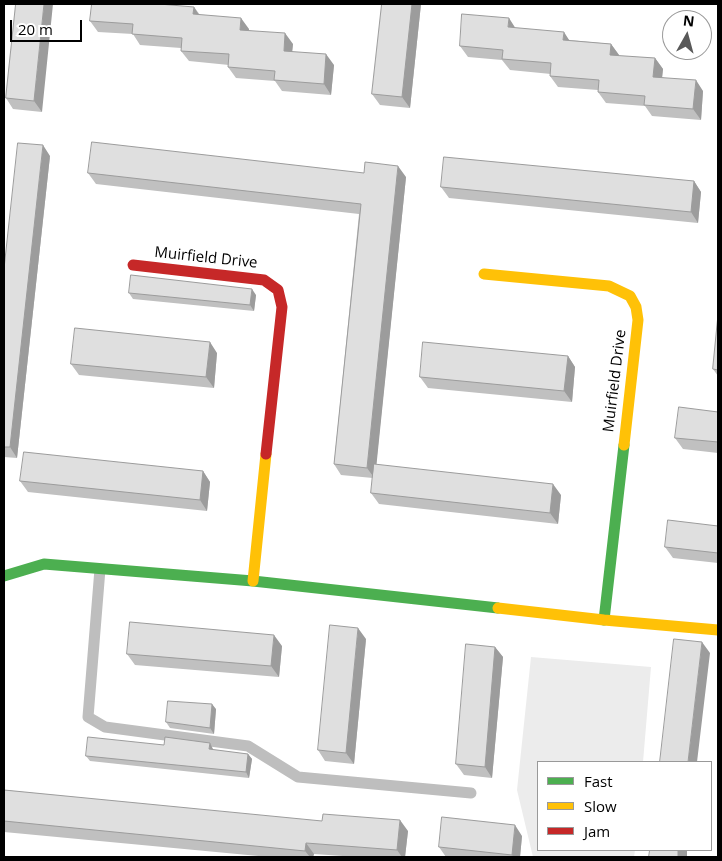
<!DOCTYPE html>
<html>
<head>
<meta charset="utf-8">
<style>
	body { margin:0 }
	#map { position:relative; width:722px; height:861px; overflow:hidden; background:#fff; font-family:"Open Sans",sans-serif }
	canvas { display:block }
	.frame { position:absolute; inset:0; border:5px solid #000; pointer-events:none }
	.legend { position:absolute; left:537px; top:761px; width:175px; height:90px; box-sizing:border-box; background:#fff; border:1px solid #999; margin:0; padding:6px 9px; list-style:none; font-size:15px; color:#000 }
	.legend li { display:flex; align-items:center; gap:10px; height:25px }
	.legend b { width:25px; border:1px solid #999 }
	.north { position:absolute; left:662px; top:10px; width:50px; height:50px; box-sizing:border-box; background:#fff; border:1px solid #999; border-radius:50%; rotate:7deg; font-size:14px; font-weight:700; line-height:20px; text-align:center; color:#000 }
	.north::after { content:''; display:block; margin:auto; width:18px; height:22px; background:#595959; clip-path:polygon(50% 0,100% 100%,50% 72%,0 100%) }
	.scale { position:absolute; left:10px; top:20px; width:72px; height:22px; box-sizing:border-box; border:2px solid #000; border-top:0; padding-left:6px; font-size:15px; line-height:18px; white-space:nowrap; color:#000; -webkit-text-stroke:4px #fff; paint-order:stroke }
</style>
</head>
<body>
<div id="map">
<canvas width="722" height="861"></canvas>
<div class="frame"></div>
<ul class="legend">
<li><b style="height:6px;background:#4caf50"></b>Fast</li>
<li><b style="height:6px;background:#ffc107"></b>Slow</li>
<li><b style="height:6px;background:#c62828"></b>Jam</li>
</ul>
<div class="north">N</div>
<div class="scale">20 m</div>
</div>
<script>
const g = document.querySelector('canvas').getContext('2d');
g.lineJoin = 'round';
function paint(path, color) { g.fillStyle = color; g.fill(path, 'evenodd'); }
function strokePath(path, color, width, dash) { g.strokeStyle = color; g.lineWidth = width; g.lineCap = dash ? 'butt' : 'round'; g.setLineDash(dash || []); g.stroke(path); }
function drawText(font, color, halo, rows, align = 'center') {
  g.font = font + ' "Open Sans",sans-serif'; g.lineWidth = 5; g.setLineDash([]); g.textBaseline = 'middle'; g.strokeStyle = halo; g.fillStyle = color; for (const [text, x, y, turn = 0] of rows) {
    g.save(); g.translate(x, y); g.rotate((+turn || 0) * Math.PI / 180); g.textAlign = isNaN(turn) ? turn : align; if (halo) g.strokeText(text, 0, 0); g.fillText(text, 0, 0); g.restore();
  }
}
const green = new Path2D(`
	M531 657 651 667 643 762H538V850H635L634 857H533L517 790Z`);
const lane = new Path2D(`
	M100 569 88 717 105 727 248 746 298 777 471 793`);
const fast = new Path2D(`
	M4 576 44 564 253 581 498 608
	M604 620 624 445`);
const slow = new Path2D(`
	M484 274 609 286 630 296 636 307 638 320 624 445
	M253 581 266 454
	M498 608 604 620 718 630`);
const jam = new Path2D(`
	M133 265 264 280 278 290 282 307 266 454`);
const wall = new Path2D(`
	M16 4 42 112 13 109 6 98Z
	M382 4H421L410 108 380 105 372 94Z
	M194 7 200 15 249 29V30L293 44 292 52 334 65 331 95 282 91 275 81 236 78 228 67 229 65 189 61 181 51V48L140 45 133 34 98 32 90 21Z
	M516 28 570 40 611 44 619 55 618 56 655 58 663 69 662 77 703 91 701 120 652 116 645 106 606 103 598 92V90L558 87 550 76 551 74 510 70 502 60 468 57 460 46Z
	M50 156 17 458 4 457V269Z
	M88 173H364L406 177 376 465 561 495 558 524 379 504 371 493 373 478 341 475 334 464 359 214 96 184Z
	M694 181 701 192 698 223 449 198 441 187Z
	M129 293 256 295 254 311 133 299Z
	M718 315V376L713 369Z
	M217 353 214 388 79 375 71 364Z
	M568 356 575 367 572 402 428 388 420 377Z
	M718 412V453L683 449 675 438Z
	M203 471 210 482 207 511 28 492 20 481Z
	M718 526V563L673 558 665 547Z
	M366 639 354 764 325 761 318 750Z
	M282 646 279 677 135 665 127 654Z
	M495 647 503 657 492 778 464 775 456 764Z
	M216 709 214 734 170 728 166 722Z
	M164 745 213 749V750L248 754 252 759 249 778 90 761 86 756Z
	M4 790 408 831 405 857H357L314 854 313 857H269L4 832Z
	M522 836 520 857H446L439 847Z`);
const shadedWall = new Path2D(`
	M44 4H53L42 112 34 101Z
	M412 4H421L410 108 402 97Z
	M194 7 201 18 193 14Z
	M241 18 249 29 248 41 240 30Z
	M509 18 516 29 508 27Z
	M564 32 571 43 563 40Z
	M285 33 293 44 291 62 284 51Z
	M611 44 619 55 618 66 610 55Z
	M326 54 334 65 331 95 324 84Z
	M655 58 663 69 661 88 653 77Z
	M696 80 703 91 701 120 693 109Z
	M43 145 50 156 17 458 10 447Z
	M398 166 406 177 375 479 367 468Z
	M694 181 701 192 698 223 691 212Z
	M252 289 256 295 254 311 250 305Z
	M210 342 217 353 214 388 206 377Z
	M568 356 575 367 572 402 564 391Z
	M203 471 210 482 207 511 200 500Z
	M553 484 561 495 558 524 550 513Z
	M358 628 366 639 354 764 346 753Z
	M274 635 282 646 279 677 271 666Z
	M702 642 710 653 697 762H688Z
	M495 647 503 657 492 778 485 767Z
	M212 704 216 709 214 734 210 728Z
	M210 743 213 749V755L209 749Z
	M248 754 252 759 249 778 246 772Z
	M400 820 408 831 405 857H402L397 850Z
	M515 825 522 836 520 857H513L512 855Z
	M306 843 314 854 313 857H310L305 851Z
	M678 850H687V857H678Z`);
const building = new Path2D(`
	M16 4H44L34 101 6 98Z
	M92 4H159L194 7 193 14 241 18 240 30 285 33 284 51 326 54 324 84 274 80 275 71 228 67 229 54 181 51 182 38 132 34 133 24 90 21Z
	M382 4H412L402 97 372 94Z
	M462 14 509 18 508 27 564 32 563 40 611 44 610 55 655 58 653 77 696 80 693 109 644 105 645 96 598 92 599 80 550 76 551 63 502 59 503 50 460 46Z
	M92 142 364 173 365 162 398 166 367 468 334 464 361 204 88 173Z
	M18 143 43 145 10 447H4V269Z
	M444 157 694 181 691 212 441 187Z
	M131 275 252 289 250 305 129 293Z
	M718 315V370L713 369Z
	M75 328 210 342 206 377 71 364Z
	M423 342 568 356 564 391 420 377Z
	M679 407 718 412V442L675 438Z
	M24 452 203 471 200 500 20 481Z
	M374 464 553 484 550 513 371 493Z
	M668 520 718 526V553L665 547Z
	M130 622 274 635 271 666 127 654Z
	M330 625 358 628 346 753 318 750Z
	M674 639 702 642 688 762H660Z
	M466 644 495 647 485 767 456 764Z
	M168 701 212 704 210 728 166 722Z
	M88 737 164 745 165 737 210 743 209 749 248 754 246 772 86 756Z
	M4 790 322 821 323 814 400 820 397 850 306 843 305 851 4 821Z
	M442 817 515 825 512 855 439 847Z
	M650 850H678V857H649Z`);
const streetNames = [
	["Muirfield Drive",206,258,6],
	["Muirfield Drive",615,381,-83]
];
paint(green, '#ececec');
strokePath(lane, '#bebebe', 11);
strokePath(fast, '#4caf50', 11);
strokePath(slow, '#ffc107', 11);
strokePath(jam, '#c62828', 11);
paint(wall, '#c0c0c0');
paint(shadedWall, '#9c9c9c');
paint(building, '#dfdfdf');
strokePath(building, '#9c9c9c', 1);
drawText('15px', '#000', '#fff', streetNames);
</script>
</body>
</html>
